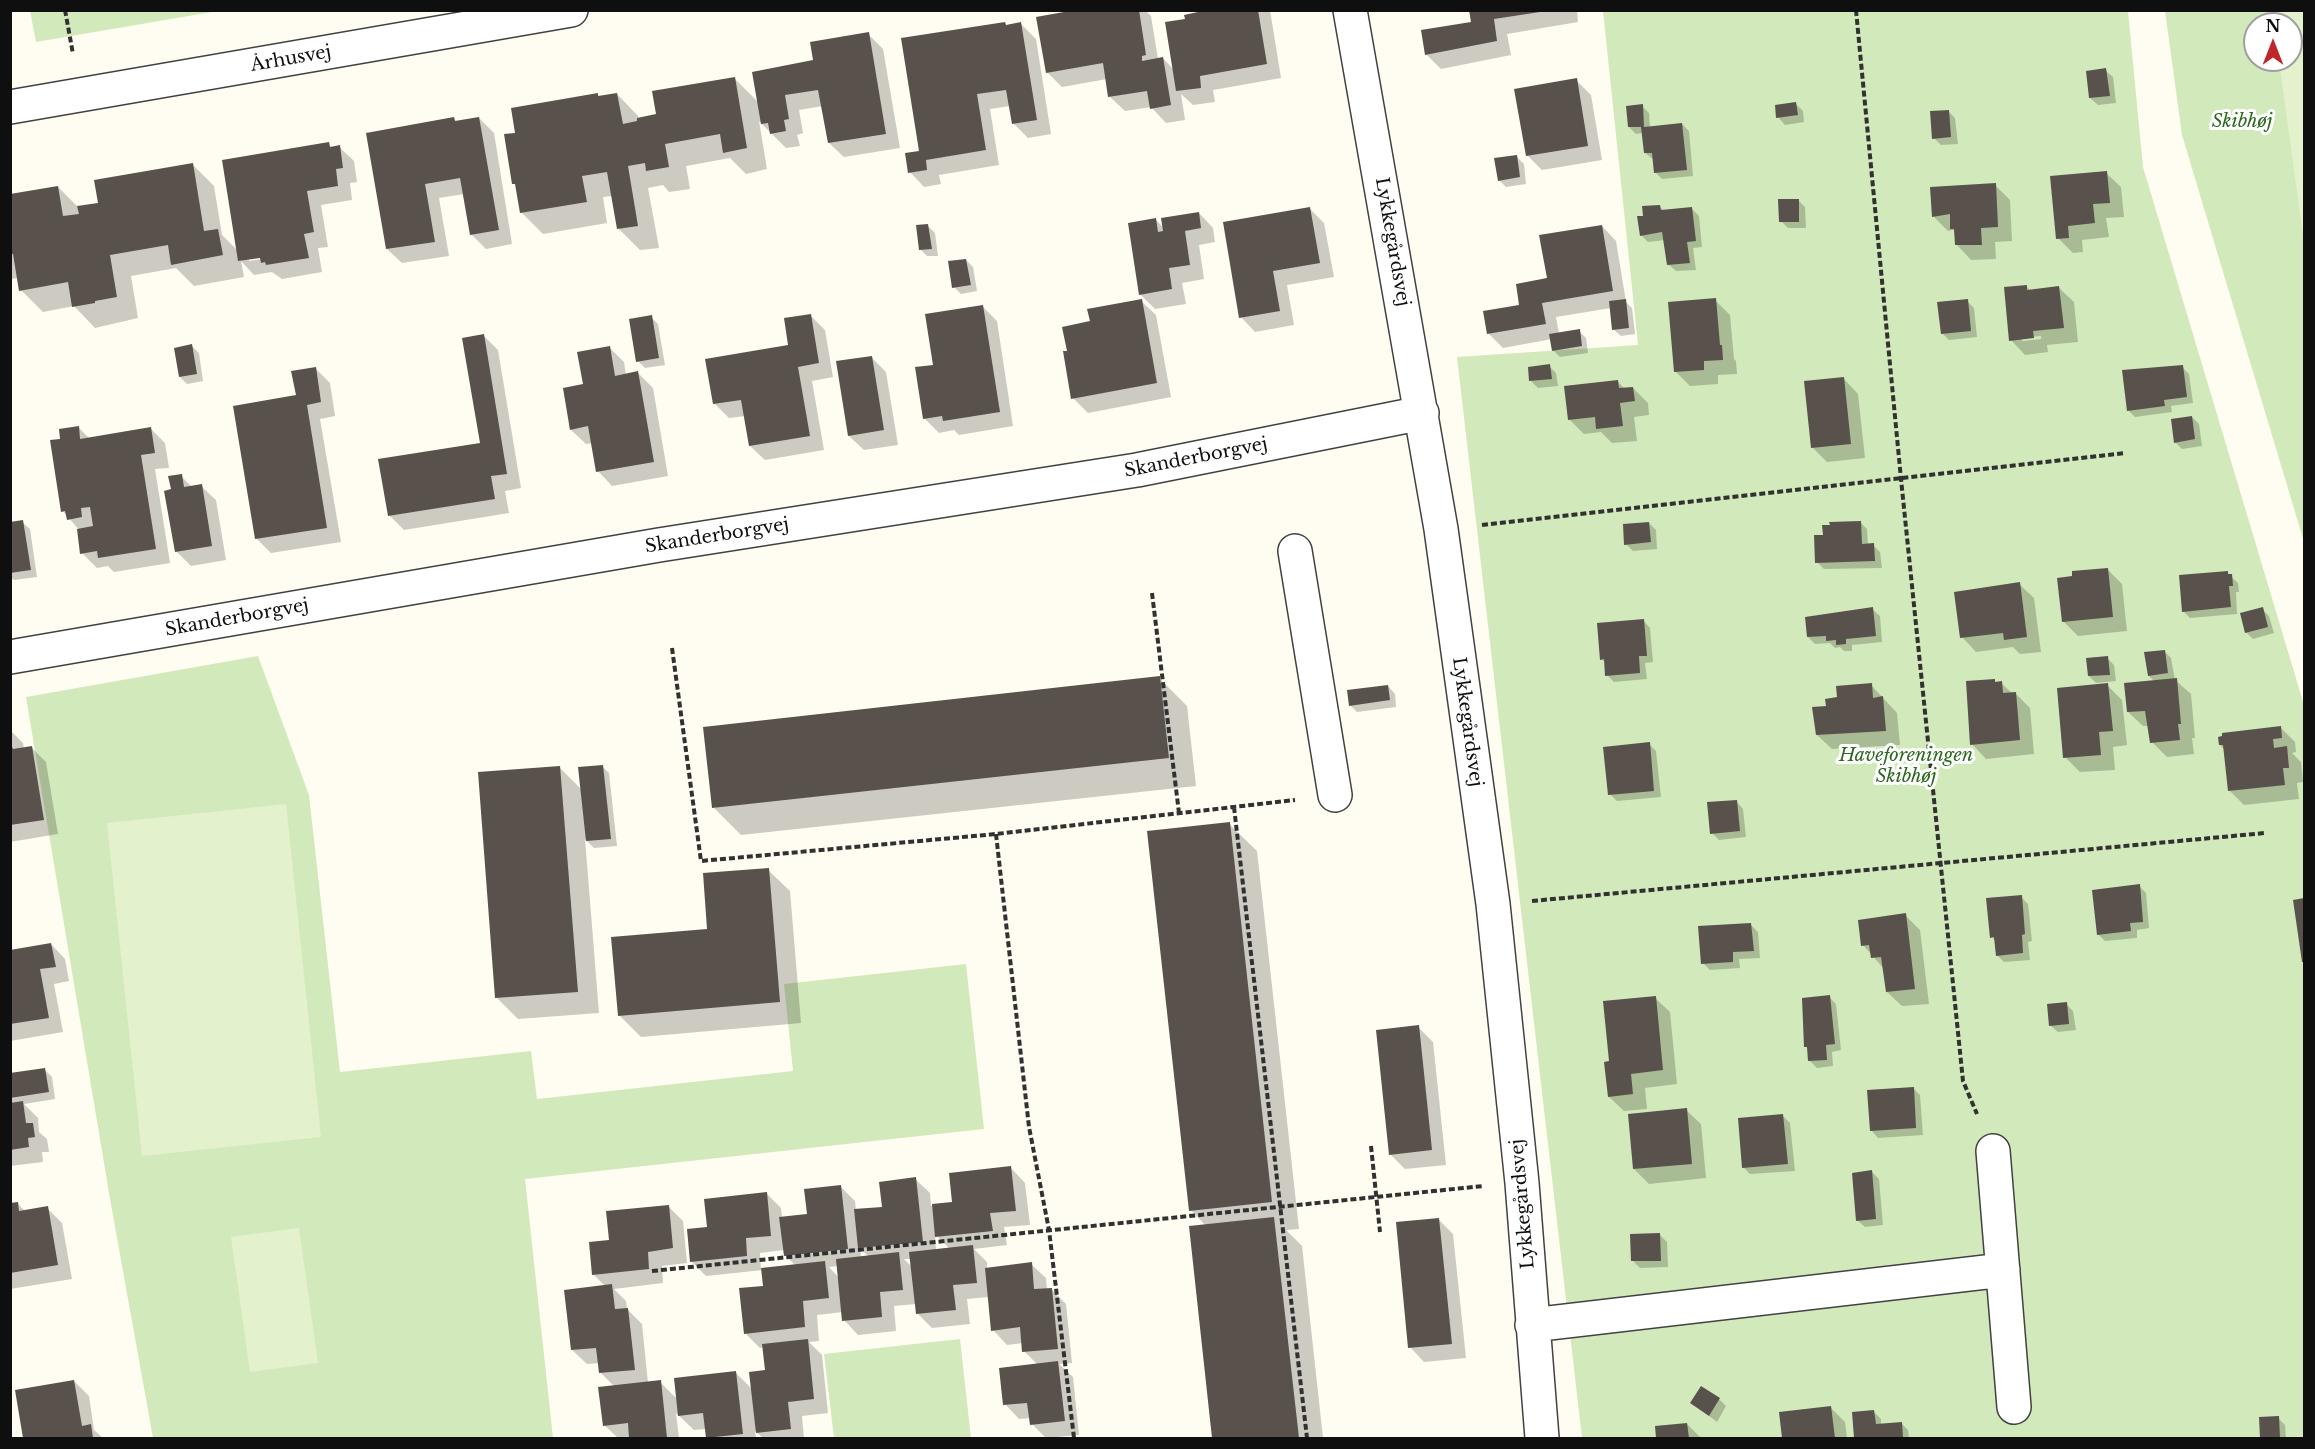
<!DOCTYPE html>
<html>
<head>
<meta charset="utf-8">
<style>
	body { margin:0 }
	#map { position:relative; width:2315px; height:1449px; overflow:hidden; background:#fffdf2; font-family:"Libre Baskerville",serif }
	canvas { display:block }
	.frame { position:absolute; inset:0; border:12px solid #0f0f0f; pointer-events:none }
	.north { position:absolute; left:2243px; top:12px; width:60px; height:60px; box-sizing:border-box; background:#fff; border:2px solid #9f9f9f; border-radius:50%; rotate:0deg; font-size:16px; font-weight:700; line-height:24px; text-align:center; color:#0f0f0f }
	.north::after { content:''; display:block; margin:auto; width:21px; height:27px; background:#c02629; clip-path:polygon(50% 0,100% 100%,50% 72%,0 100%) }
</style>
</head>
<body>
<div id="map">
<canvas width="2315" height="1449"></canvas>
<div class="frame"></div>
<div class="north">N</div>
</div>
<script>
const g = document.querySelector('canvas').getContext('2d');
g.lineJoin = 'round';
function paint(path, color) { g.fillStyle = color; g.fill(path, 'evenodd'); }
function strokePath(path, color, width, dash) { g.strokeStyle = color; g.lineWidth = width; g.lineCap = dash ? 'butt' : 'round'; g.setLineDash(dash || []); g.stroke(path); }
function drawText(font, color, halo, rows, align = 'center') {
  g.font = font + ' "Libre Baskerville",serif'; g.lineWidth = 6; g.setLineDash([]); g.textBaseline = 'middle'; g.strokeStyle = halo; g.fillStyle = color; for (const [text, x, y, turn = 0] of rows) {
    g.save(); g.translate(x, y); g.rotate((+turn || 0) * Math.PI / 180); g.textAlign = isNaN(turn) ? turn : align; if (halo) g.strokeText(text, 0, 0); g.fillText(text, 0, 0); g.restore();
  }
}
const green = new Path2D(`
	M30 11V10L218 11 36 42Z
	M1603 11H2128L2143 167 2304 705V1438H1582L1457 357 1638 345Z
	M2165 11H2304V542L2182 135ZM2255 24H2291V60H2255Z
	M258 656 309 795 340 1072 531 1051 537 1099 793 1071 784 984 966 964 984 1129 525 1179 553 1438H153L110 1199 26 697Z
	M960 1339 971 1438H834L824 1354Z`);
const pitch = new Path2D(`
	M2272 11H2304V243L2279 60H2291V24H2274Z
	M286 804 321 1137 142 1156 107 823Z
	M299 1228 318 1363 250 1372 231 1237Z`);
const shadow = new Path2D(`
	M1084 10H1145L1151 16 1158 59 1163 58 1174 70 1187 20 1215 10H1270L1281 78 1213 90 1215 102 1193 105 1181 94 1185 120 1166 123 1151 107 1125 111 1110 97 1107 79 1062 87 1047 72Z
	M1471 10H1577L1578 22 1507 34 1511 55 1441 69 1427 55 1473 23Z
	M1021 24 1036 39 1051 134 1028 138 1013 123 1010 106 990 109 999 165 939 175 941 184 924 187 910 172 1007 27Z
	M868 34 883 49 900 148 844 157 829 143 823 106 799 110 803 133 797 135 800 146 786 148 759 121 767 169 746 174 730 158 686 166 690 189 669 192 663 185 648 188 659 248 640 250 619 229 612 196 603 197 607 223 543 234 522 213 517 187 514 183 517 134 597 94 600 97 617 94 638 116 639 119 658 116 734 78 759 103 814 61Z
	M2105 70 2113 77 2116 103 2098 105 2090 98Z
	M1576 80 1591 95 1602 160 1542 170 1527 155Z
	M1796 104 1803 111 1804 122 1785 125 1778 117Z
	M1642 106 1649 113 1650 128 1682 124 1689 131 1693 176 1662 179 1655 172 1654 160 1645 153 1643 133 1636 134 1629 127Z
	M1948 111 1955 118 1958 144 1941 145 1934 138Z
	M479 118 494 133 512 244 486 249 471 234 464 194 439 198 449 256 402 263 387 249 454 119 457 122Z
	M328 144 332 148 339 147 354 161 357 182 350 183 352 200 321 205 328 247 318 248 322 272 282 279 272 272 254 275 241 261 244 277 194 286 176 268 131 276 138 318 95 328 74 306 43 312 21 290 19 278 10 279V195L58 187 78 207 100 204 192 164 214 186 222 235 238 251ZM249 258H268L249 261Z
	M1517 157 1524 164 1526 184 1506 187 1499 180Z
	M2106 173 2121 187 2124 217 2106 218 2109 237 2082 240 2083 252 2073 253 2058 238Z
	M1995 185 2010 200 2012 241 1995 242 1996 259 1971 260 1957 245 1956 233 1953 230 1948 231 1933 216Z
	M1798 200 1805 207 1806 228H1788L1781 221Z
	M1659 206 1664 211 1692 209 1699 216 1702 247 1693 248 1696 270 1676 271 1668 264 1665 240 1648 242 1641 235Z
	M1310 209 1324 223 1334 277 1287 285 1294 325 1255 332 1241 317Z
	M1199 213 1213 228 1215 242 1199 245 1204 279 1182 283 1186 304 1155 309 1140 294 1155 219 1165 229Z
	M928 226 935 233 938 256H927L920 249Z
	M1602 226 1616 241 1626 302 1632 308 1635 334 1621 336 1613 329 1611 308 1556 317 1559 334 1579 331 1586 338 1588 353 1560 357 1553 350 1552 339 1503 348 1488 333 1521 307Z
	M966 260 973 267 977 291 961 294 954 287Z
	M2026 286 2031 291 2059 288 2074 302 2078 342 2047 345 2048 352 2025 355 2011 340ZM2041 336V339L2022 341V338Z
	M1715 300 1730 315 1734 359 1736 361 1737 374 1718 375V384L1690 386 1675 371Z
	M1141 301 1156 315 1171 397 1088 413 1073 398 1068 352 1092 323Z
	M1967 301 1974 308 1977 337 1949 340 1942 333Z
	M982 306 997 321 1013 426 959 435 954 430 939 433 924 418 934 366Z
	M810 315 825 330 833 377 812 381 824 450 765 460 750 446 745 416 729 418 714 403 790 346Z
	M651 317 658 324 665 365 645 368 638 361Z
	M483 335 498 350 521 488 505 491 509 513 404 530 389 515 482 444Z
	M192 346 199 353 203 381 187 384 180 377Z
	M610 348 624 362 626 375 638 373 653 388 668 476 612 486 598 471 593 443 586 444 571 430 584 385Z
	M871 357 886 372 898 445 864 450 849 436Z
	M1549 366 1556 373 1558 386 1538 388 1531 381Z
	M2182 367 2189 374 2193 403 2171 406 2172 412 2135 417 2128 410Z
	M315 368 330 383 335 416 320 419 341 542 271 553 256 538 298 396Z
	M1844 379 1858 394 1865 458 1827 462 1812 447Z
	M1618 382 1625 389 1633 388 1648 403 1649 415 1634 417 1637 441 1612 443 1601 432 1584 434 1569 419Z
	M2192 417 2199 424 2202 446 2182 449 2175 442Z
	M78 427 90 439 151 429 165 443 169 468 155 469 170 563 114 572 108 566 97 568 82 553 80 531 63 511 62 440Z
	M181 476 192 487 201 486 216 500 226 560 191 566 176 551 173 490Z
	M22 522 30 529 37 577 14 580 10 577V523Z
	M1860 522 1867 529 1868 545H1873L1880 552 1882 568 1824 569 1817 562Z
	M1649 523 1656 530 1657 549 1633 551 1626 544Z
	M2107 569 2122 584 2127 631 2078 636 2063 621Z
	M2227 573 2238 583 2239 592H2236L2237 614 2190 618 2183 611Z
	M2019 584 2034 598 2041 652 2020 654 2013 647 1976 652 1962 637Z
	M1872 609 1880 616 1882 642 1852 645V651H1844L1840 647 1835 648 1830 643 1815 644 1808 637Z
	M2262 609 2269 616 2274 633 2253 639 2246 632Z
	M1643 620 1650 628 1653 662 1645 663 1647 679 1614 682 1607 675 1606 663 1601 659Z
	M2164 651 2171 658 2175 680 2191 694 2195 738H2192L2194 754 2167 757 2152 742 2149 726H2143L2128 712 2155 682 2149 676Z
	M2107 658 2114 665 2116 681 2096 683 2089 676Z
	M1159 678 1187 706 1196 786 741 835 714 808Z
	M1994 680 1997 683H2001L2012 693H2015L2030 708 2034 754 1986 759 1972 744Z
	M2106 684 2122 700 2127 745 2113 747 2115 770 2080 772 2065 757Z
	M1871 685 1897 713 1900 745 1832 749 1817 735 1827 707 1839 698Z
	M1388 686 1395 694 1396 707 1357 712 1350 705Z
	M2281 728 2295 742 2296 752 2292 753 2301 762 2303 782 2297 783 2299 799 2244 805 2229 790 2225 750 2220 745Z
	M10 730 23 743 24 749 32 748 46 762 58 834 10 842Z
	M1649 744 1656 751 1661 797 1617 801 1610 794Z
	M602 766 609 773 617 846 594 848 585 839 599 1013 518 1019 496 997 560 768 582 790Z
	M1736 801 1743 809 1746 837 1719 840 1712 833Z
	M1229 824 1257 851 1299 1229 1286 1230 1302 1246 1323 1438H1214L1190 1228 1206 1226 1191 1210Z
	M768 870 790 891 801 1023 641 1037 619 1015 709 931Z
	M2139 886 2146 893 2149 928 2137 930V938L2105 941 2098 934Z
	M2021 897 2028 904 2032 941 2028 942 2030 960 2004 962 1997 955 1996 942 1992 937Z
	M2304 899V963L2295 901Z
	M1905 915 1920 930 1929 1004 1902 1006 1887 992 1884 969 1863 945Z
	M1751 925 1758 932 1760 958 1739 959 1740 968 1710 970 1703 963Z
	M51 944 65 959 69 981 54 984 63 1032 10 1041V951Z
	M1829 997 1836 1004 1841 1050 1832 1052 1833 1066 1817 1068 1810 1061 1809 1049 1805 1046Z
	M1655 998 1670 1012 1677 1084 1645 1088 1647 1109 1624 1111 1609 1097Z
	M2066 1004 2073 1011 2076 1030 2058 1032 2050 1025Z
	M1418 1027 1433 1042 1446 1165 1405 1169 1390 1154Z
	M45 1070 52 1077 55 1099 24 1104 38 1118 39 1132 47 1139 49 1152H42L43 1162 10 1166V1075Z
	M1913 1088 1920 1095 1923 1135 1878 1138 1871 1130Z
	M1686 1110 1701 1124 1706 1178 1649 1184 1634 1169Z
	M1783 1116 1790 1123 1795 1171 1750 1174 1743 1167Z
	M1011 1168 1025 1183 1030 1225 1004 1227 1007 1245 974 1249 987 1262V1269L1031 1264 1046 1278 1047 1290 1051 1289 1066 1304 1072 1363 1059 1364 1073 1377 1079 1435 1046 1438 1032 1424 1031 1418 1019 1419 1005 1404 1038 1365 1024 1351 1023 1343 1007 1345 993 1330 989 1297 967 1299 970 1324 932 1328 917 1313 916 1304 894 1306 896 1331 858 1335 844 1320 843 1312 817 1315 819 1341 809 1342 822 1355 828 1413 802 1416 804 1438H763L755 1431 756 1438H708L706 1429 694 1430 676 1413 679 1438H618L604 1425 615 1387 601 1373 600 1363 587 1364 572 1350 606 1287 594 1275 611 1241 668 1206 683 1221 687 1263 662 1266 663 1283 614 1289 626 1301 627 1309 642 1324 648 1383 660 1382 678 1400 736 1373 752 1389 766 1372 764 1347 760 1348 745 1333 765 1287 763 1270 706 1276 692 1262 709 1228 766 1193 781 1208 782 1218 808 1215 840 1186 855 1201 856 1211 883 1208 915 1179 930 1193 931 1206 954 1203ZM935 1234 950 1249 936 1251ZM860 1248 869 1257 861 1258ZM784 1250 785 1255 796 1266 761 1270 760 1253ZM904 1259H911L912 1267ZM838 1266 839 1278 829 1267Z
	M1872 1172 1879 1179 1883 1225 1865 1227 1857 1220Z
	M17 1203 25 1211 47 1208 62 1223 72 1279 10 1289V1204Z
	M1438 1219 1453 1234 1466 1358 1424 1362 1410 1347Z
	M1660 1235 1667 1242 1668 1267 1640 1268 1633 1261Z
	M74 1381 89 1396 94 1430 103 1438H24L16 1391Z
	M1719 1399 1726 1406 1717 1422 1692 1403Z
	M1830 1407 1845 1422 1847 1438H1784L1781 1413Z
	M1874 1412 1881 1419V1425L1901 1423 1908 1430 1909 1438H1856L1853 1413Z
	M2278 1418 2285 1425 2286 1438H2262L2261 1419Z
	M1687 1424 1701 1438H1658L1656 1427Z`);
const building = new Path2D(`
	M1075 10H1139L1146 55 1142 56V61L1163 57 1171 105 1150 109 1147 91 1108 97 1103 63 1046 73 1036 17Z
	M1207 10H1258L1267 64 1200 76 1201 88 1176 91 1165 22 1185 19 1184 15Z
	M1469 10H1540V12L1494 19 1497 41 1425 55 1421 30 1471 22Z
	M1005 22 1006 25 1021 22 1037 120 1012 124 1006 90 977 94 986 150 926 160 927 170 908 173 905 153 919 151 901 38Z
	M869 32 886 134 828 143 818 90 785 95 789 119 784 120 786 131 770 134 768 123 761 124 752 72 813 60 810 42Z
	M2106 68 2110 96 2089 98 2086 71Z
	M735 77 747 148 723 153 720 134 665 144 669 167 646 171 645 163 628 166 638 226 617 229 607 172 582 176 587 202 520 213 515 184H512L504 134 515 133 511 108 598 93V96L617 93 623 124 637 121V118L656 114 652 91Z
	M1577 78 1588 146 1526 156 1514 89Z
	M1796 102 1798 115 1776 118 1775 105Z
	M1643 104 1644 127 1682 123 1687 170 1654 173 1652 153H1644L1641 127H1628L1626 106Z
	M1949 110 1951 137 1932 139 1930 111Z
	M454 117 455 121 479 117 499 230 470 235 460 178 425 184 435 242 386 249 366 133Z
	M329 142 330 147 340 145 343 168 336 169 338 186 307 191 314 232 304 234 309 258 266 265 265 262 261 263 260 258 238 261 222 160Z
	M1517 155 1520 177 1498 181 1494 158Z
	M193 163 204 231 218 229 223 255 171 265 168 245 110 255 117 297 95 301V303L72 307 68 282 19 291 13 254H10V194L58 186 63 216 79 214 77 206 98 203 94 180Z
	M2107 171 2110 203 2093 204 2095 223 2068 226 2069 238 2056 239 2050 176Z
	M1996 183 1998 227 1981 228 1982 245H1955L1954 229H1950V214L1932 217 1930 187Z
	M1778 199H1799V222H1779Z
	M1660 205 1661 210 1692 207 1696 241 1687 242 1690 263 1667 265 1662 232 1640 236 1637 216H1643L1642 206Z
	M1310 207 1320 263 1273 271 1280 311 1239 318 1223 222Z
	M1199 212 1201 228 1185 231 1190 265 1169 268 1172 289 1139 295 1128 223 1156 218 1158 232 1163 231 1161 218Z
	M928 224 932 249 919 250 916 225Z
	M1602 225 1613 291 1542 303 1546 324 1487 334 1483 311 1519 305 1516 284 1547 278 1539 235Z
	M966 259 971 285 952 288 948 261Z
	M2027 285V290L2059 286 2064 328 2033 331 2034 338 2009 341 2004 287Z
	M1716 298 1720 345H1722L1723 360 1704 361V370L1674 372 1668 302Z
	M1142 299 1157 383 1071 399 1063 351H1067L1062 327 1090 321 1087 309Z
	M1626 299 1629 328 1612 330 1609 301Z
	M1968 299 1971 331 1941 334 1937 302Z
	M983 305 1000 412 943 421 942 416 923 419 915 367 933 365 925 314Z
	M811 314 819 363 798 367 810 436 749 446 741 400 713 404 705 359 788 345 784 318Z
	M652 315 659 358 636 362 629 319Z
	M1580 329 1582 346 1552 351 1549 334Z
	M484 334 507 474 491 476 495 499 388 516 378 459 480 443 462 338Z
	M192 344 197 374 179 377 174 348Z
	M610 346 615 376 638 371 654 462 596 472 588 426 570 430 563 388 583 384 577 352Z
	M872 356 884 430 848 436 836 361Z
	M1550 364 1552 379 1529 381 1528 367Z
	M2183 365 2187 397 2164 400 2165 406 2127 411 2122 370Z
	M316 367 321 402 307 405 327 528 255 539 233 406 296 395 291 371Z
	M1844 377 1851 444 1811 448 1804 381Z
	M1618 380 1619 388 1633 387 1635 401 1620 403 1623 426 1596 429 1595 417 1568 420 1564 386Z
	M2192 416 2195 439 2174 443 2171 419Z
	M79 426 80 439 151 427 155 453 141 455 156 549 98 558 97 551 80 554 77 529 93 526 90 507 81 508 82 517 67 520 65 511 61 512 50 440 60 439 59 429Z
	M182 474 184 487 202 484 212 546 175 552 164 491 171 489 168 476Z
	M23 520 31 570 10 573V522Z
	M1861 521 1862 544 1874 543 1875 561 1815 563 1814 535H1823L1822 525H1830L1829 522Z
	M1649 522 1651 542 1624 545 1623 524Z
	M2108 568 2113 617 2062 622 2057 578 2072 576V571Z
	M2228 571V574H2232L2233 586H2229L2231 607 2182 612 2179 575Z
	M2020 582 2027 637 2004 640 2003 633 1960 638 1954 592Z
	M1873 607 1876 636 1846 639V644L1836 645V640L1826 641V636L1807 637 1805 617Z
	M2263 607 2268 627 2245 633 2240 613Z
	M1644 619 1647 656H1639L1640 673 1605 676 1604 659 1600 660 1597 623Z
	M2165 650 2168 673 2148 676 2144 652Z
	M2108 656 2110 675 2088 676 2086 658Z
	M1160 676 1169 758 712 808 703 727Z
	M2177 678 2181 724H2178L2180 740 2150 743 2145 711 2127 712 2124 683Z
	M1995 679V682L2002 681 2003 693 2016 692 2020 740 1970 745 1966 681Z
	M1872 683 1873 698 1883 696 1886 731 1816 735 1812 707 1826 706 1825 699 1837 697 1836 686Z
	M2108 683 2113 731 2099 732 2101 755 2063 758 2057 688Z
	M1388 685 1390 700 1349 706 1347 690Z
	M2281 726 2282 738 2273 739 2274 748 2287 746 2289 768H2283L2285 785 2228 791 2223 745H2219L2218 737 2222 736V733Z
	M10 742 13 749 32 746 44 820 10 825Z
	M1650 742 1654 791 1608 795 1603 747Z
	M603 765 611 839 586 841 578 767Z
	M560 766 578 992 495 998 478 772Z
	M1737 800 1740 831 1710 834 1707 802Z
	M1230 822 1272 1202 1189 1211 1147 831Z
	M769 868 780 1002 618 1016 611 937 707 929 703 873Z
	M2140 884 2143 922 2130 923 2131 931 2097 935 2092 890Z
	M2022 895 2025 934 2022 935 2023 953 1996 956 1994 937 1990 938 1986 898Z
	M2304 898V962H2302L2293 900Z
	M1906 913 1915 989 1886 992 1881 957 1871 958 1869 945 1861 946 1858 920Z
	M1751 923 1754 951 1733 952V962L1701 964 1698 926Z
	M51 943 56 967 40 969 49 1018 10 1024V950Z
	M1830 995 1835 1044 1826 1045 1827 1060 1808 1061 1807 1047H1804L1802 998Z
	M1656 996 1663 1070 1631 1074 1633 1094 1608 1097 1604 1062 1609 1061 1603 1001Z
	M2067 1002 2069 1024 2049 1026 2047 1004Z
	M1419 1025 1432 1150 1389 1155 1376 1030Z
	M45 1068 49 1092 10 1098V1073Z
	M1914 1087 1916 1128 1870 1131 1867 1090Z
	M23 1101 26 1123H33L35 1137 28 1138 29 1147 10 1150V1103Z
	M1687 1108 1692 1164 1633 1169 1628 1114Z
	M1783 1114 1788 1164 1742 1168 1738 1118Z
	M1011 1166 1016 1211 990 1213 993 1231 935 1237 932 1204 952 1202 949 1173Z
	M1872 1170 1876 1219 1856 1221 1852 1173Z
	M916 1177 923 1242 858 1248 854 1209 882 1207 879 1182Z
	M841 1185 848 1249 784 1256 779 1217 807 1214 804 1189Z
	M767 1192 771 1236 746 1238 747 1256 690 1262 687 1229 707 1227 704 1199Z
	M18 1202 19 1211 48 1206 58 1265 10 1273V1203Z
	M669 1205 673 1248 648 1252 649 1269 592 1275 589 1242 609 1240 606 1211Z
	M1274 1217 1299 1438H1212L1189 1226Z
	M1439 1218 1452 1344 1408 1348 1396 1222Z
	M1660 1233 1661 1261H1631L1630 1234Z
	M973 1245 977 1283 953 1285 956 1310 916 1314 909 1252Z
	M899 1252 903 1290 880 1292 882 1317 842 1321 836 1259Z
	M825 1261 829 1298 803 1301 805 1327 744 1334 739 1288 763 1286 761 1268Z
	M1032 1262 1034 1289 1052 1288 1058 1349 1022 1352 1020 1327 991 1331 985 1268Z
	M612 1284 615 1309 628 1308 635 1370 599 1373 596 1348 571 1350 564 1290Z
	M808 1339 814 1399 788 1402 791 1429 756 1433 749 1372 765 1370 762 1344Z
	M1058 1361 1065 1421 1030 1425 1027 1403 1003 1405 999 1368Z
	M736 1371 743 1434 706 1438 703 1413 678 1416 674 1378Z
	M74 1380 82 1426 91 1424 93 1438H23L15 1390Z
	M661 1380 667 1438H629L628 1423 603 1426 598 1387Z
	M1701 1386 1720 1398 1709 1416 1690 1403Z
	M1831 1406 1835 1438H1782L1779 1412Z
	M1874 1410 1876 1424 1902 1422 1903 1438H1854L1852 1412Z
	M2279 1416 2280 1438H2260L2259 1417Z
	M1687 1423 1689 1438H1656L1655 1426Z`);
const path = new Path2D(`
	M65 10 73 54
	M1856 10 1901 479 1963 1081 1977 1114
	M1482 525 2126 453
	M1152 593 1179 813
	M672 648 701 861 996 834 1295 800
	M1234 807 1307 1438
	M996 834 1029 1127 1049 1230 1074 1438
	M1532 901 2265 833
	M1371 1146 1380 1232
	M652 1271 1483 1186`);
const minor = new Path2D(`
	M1350 10 1441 529 1493 904 1522 1183 1542 1438
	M10 107 571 10
	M1295 551 1335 795
	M10 657 659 545 1137 470 1422 413
	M1993 1151 2014 1407
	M1532 1325 2003 1270`);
const streetNames = [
	["Århusvej",291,59,-10],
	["Lykkegårdsvej",1392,242,80],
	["Skanderborgvej",1196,458,-11],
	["Skanderborgvej",717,536,-9],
	["Skanderborgvej",237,618,-10],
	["Lykkegårdsvej",1467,722,82],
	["Lykkegårdsvej",1523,1204,-95]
];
const parkNames = [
	["Skibhøj",2242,122],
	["Haveforeningen",1906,756],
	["Skibhøj",1906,777]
];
paint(green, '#d2eabb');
paint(pitch, '#e3f1cd');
paint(shadow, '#0003');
paint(building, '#58514c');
strokePath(minor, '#424242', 36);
strokePath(path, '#313131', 4, [6, 3]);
strokePath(minor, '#fff', 33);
drawText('18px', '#0f0f0f', '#fff', streetNames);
drawText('italic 18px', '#2c681f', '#fff', parkNames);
</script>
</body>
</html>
